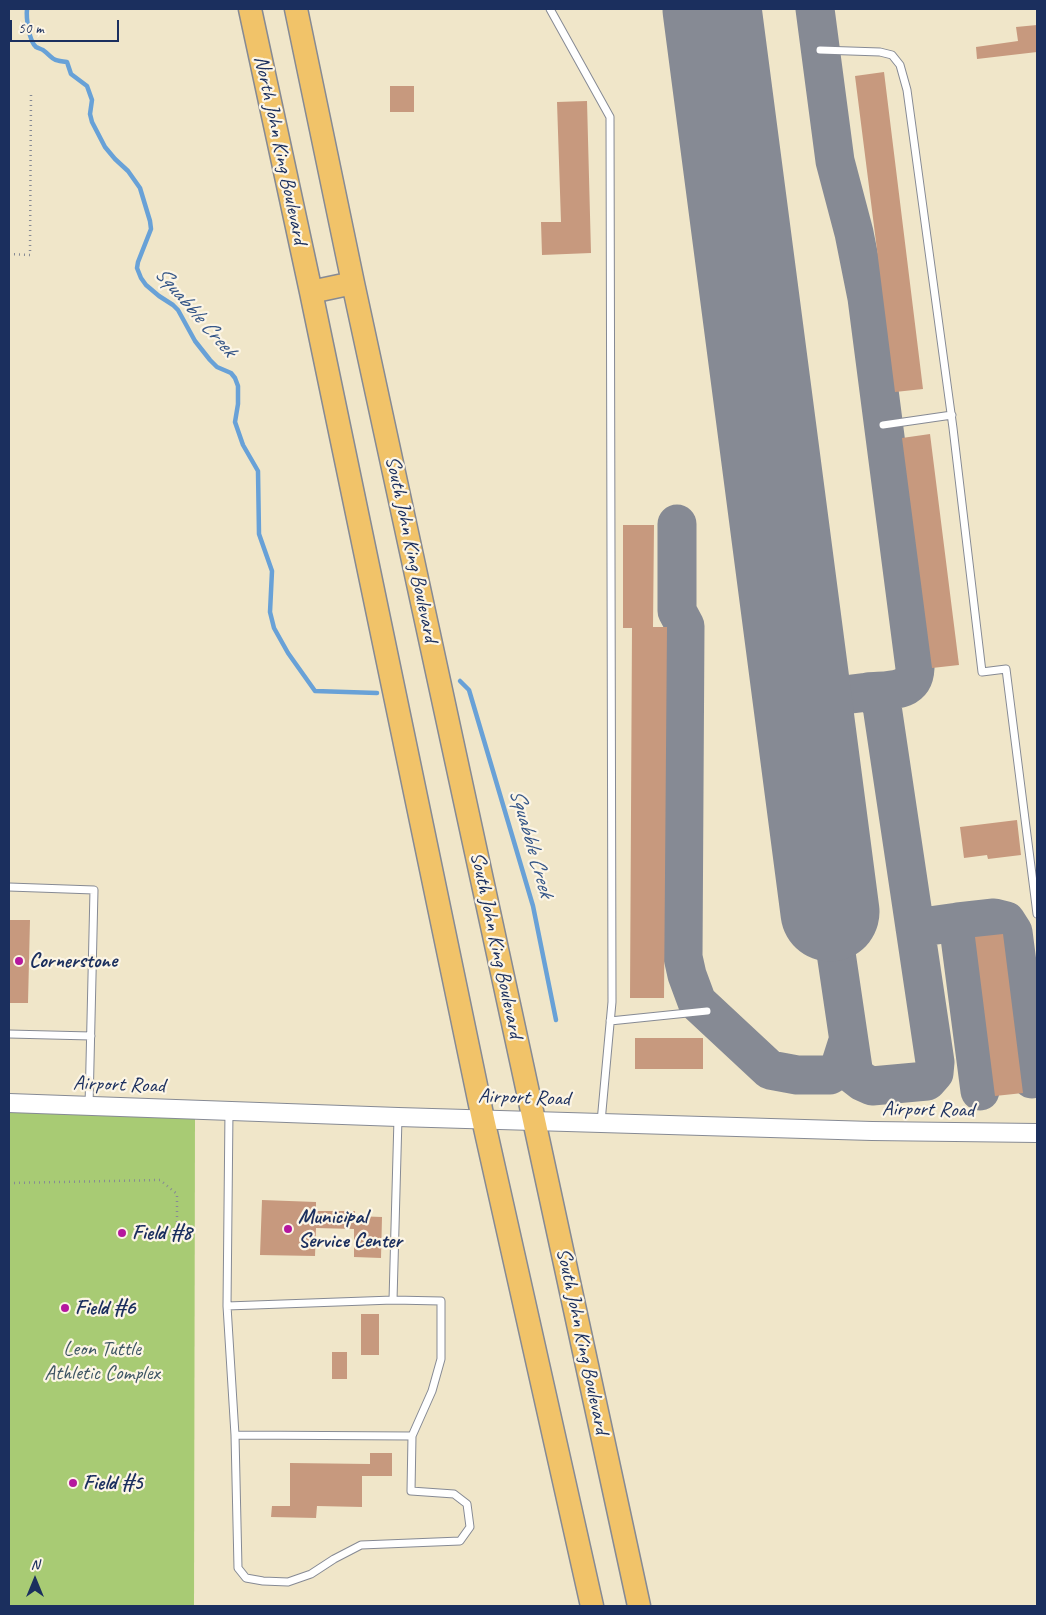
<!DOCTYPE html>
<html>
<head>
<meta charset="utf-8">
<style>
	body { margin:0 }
	#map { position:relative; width:1046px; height:1615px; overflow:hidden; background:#f0e6c9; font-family:Caveat,sans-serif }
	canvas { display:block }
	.frame { position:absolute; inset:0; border:10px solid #1b2f5e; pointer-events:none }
	.north { position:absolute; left:10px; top:1555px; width:50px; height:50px; -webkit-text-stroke:4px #fcf5e5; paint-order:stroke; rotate:0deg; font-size:14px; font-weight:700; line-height:20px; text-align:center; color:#1b2f5e }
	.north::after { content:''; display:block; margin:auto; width:18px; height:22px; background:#1b2f5e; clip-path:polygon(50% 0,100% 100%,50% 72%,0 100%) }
	.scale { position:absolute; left:10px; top:20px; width:109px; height:22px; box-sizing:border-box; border:2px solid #1b2f5e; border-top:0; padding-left:6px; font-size:15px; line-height:18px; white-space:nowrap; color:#1b2f5e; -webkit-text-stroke:4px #fcf5e5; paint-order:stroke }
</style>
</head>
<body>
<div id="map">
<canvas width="1046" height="1615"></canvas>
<div class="frame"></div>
<div class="north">N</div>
<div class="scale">50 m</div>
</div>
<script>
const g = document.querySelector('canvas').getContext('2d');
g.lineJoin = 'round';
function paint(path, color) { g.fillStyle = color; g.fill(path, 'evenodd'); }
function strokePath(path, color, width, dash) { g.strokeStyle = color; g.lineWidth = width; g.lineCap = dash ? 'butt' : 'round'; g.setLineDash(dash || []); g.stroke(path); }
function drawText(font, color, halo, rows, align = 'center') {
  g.font = font + ' Caveat,sans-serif'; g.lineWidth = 4.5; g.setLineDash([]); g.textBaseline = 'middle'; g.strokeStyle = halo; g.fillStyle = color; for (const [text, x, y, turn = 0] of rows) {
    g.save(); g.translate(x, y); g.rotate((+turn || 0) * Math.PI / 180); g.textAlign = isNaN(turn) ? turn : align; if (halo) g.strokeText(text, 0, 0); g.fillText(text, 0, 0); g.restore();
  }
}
const green = new Path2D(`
	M9 1112 195 1116 194 1606H9Z`);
const stream = new Path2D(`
	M27 9C26 18 29 41 36 47 38 48 41 49 43 50 55 59 50 60 67 62L71 74 87 86 92 100 90 114 92 122 105 147 115 159 128 171 140 188 150 221 151 229 138 262 137 268 141 278 146 285 159 296 173 305 178 310 195 341 210 360 217 367 231 373 235 378 238 386V404L235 422 243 445 258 471 259 534 272 571 270 612 274 628 288 653 315 691 377 693
	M460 681 469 690 533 906 556 1020`);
const taxiway = new Path2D(`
	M815 9 835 161 854 233 867 298 915 668C914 694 887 690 868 692
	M677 524V611L685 626 683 957 687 975 697 1002 770 1070 797 1075H830L837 1070 841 1063 848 1041
	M803 700 868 692 875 695 882 706 935 1062 934 1073 927 1081 872 1086 863 1082 854 1075 830 912
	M958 922 994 918 1006 921 1013 932 1032 1079
	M915 928 958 922 980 1091`);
const runway = new Path2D(`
	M712 9 830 912`);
const building = new Path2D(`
	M1037 25V52L977 59 976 47 1018 41 1016 27Z
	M884 72 923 389 895 392 855 76Z
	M390 86H414V112H390Z
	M587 101 591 253 542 255 541 222H561L557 102Z
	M930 434 959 665 932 668 902 438Z
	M623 525H654L653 627H667L664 998H630L632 628H623Z
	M1017 820 1021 855 988 859 987 855 964 858 960 827Z
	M9 920H30L28 1003H9Z
	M1003 934 1023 1093 995 1096 975 937Z
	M635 1038H703V1069H635Z
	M262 1200 316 1202V1211H355V1216L382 1217 381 1258 354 1257V1229L316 1228 315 1256 260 1255Z
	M361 1314H379V1355H361Z
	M332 1352H347V1379H332Z
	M370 1453H392V1476H362V1507L317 1506 316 1518 271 1517 272 1506H290V1463L370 1464Z`);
const path = new Path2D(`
	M9 254 30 255 31 94
	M9 1183 160 1180 177 1194V1243`);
const service = new Path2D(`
	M550 9 610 117 612 1002 601 1122
	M820 50 880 52 892 55 900 65 907 90 953 428 982 672 1006 669 1037 914
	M883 425 952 415
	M9 887 94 890 89 1106
	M610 1021 707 1011
	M9 1034 91 1036
	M229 1111 227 1306 235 1435 238 1568 246 1578 263 1581 288 1582 311 1574 334 1559 361 1545 460 1541 470 1527 467 1504 454 1494 411 1491 412 1436 432 1391 441 1359V1301L393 1300 398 1118
	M227 1306 393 1300
	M235 1435 412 1436`);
const tertiary = new Path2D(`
	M9 1103 398 1117 872 1131 1037 1133`);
const primary = new Path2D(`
	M250 9 311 292 483 1119 592 1606
	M296 9 353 283 639 1606
	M311 292 353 283`);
const markers = [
	[19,961,5,"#b5179e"],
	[288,1229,5,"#b5179e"],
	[122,1233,5,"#b5179e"],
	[65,1308,5,"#b5179e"],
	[73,1483,5,"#b5179e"]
];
const streetNames = [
	["North John King Boulevard",280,150,78],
	["South John King Boulevard",411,549,78],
	["South John King Boulevard",496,945,78],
	["Airport Road",119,1085,2],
	["Airport Road",524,1098,2],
	["Airport Road",928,1110,1],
	["South John King Boulevard",582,1341,78]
];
const poiNames = [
	["Cornerstone",29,961],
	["Municipal",298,1217],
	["Service Center",298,1241],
	["Field #8",132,1233],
	["Field #6",75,1308],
	["Field #5",83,1483]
];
const parkNames = [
	["Leon Tuttle",102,1349],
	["Athletic Complex",102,1373]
];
const waterNames = [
	["Squabble Creek",195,312,49],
	["Squabble Creek",531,843,74]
];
paint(green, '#a8cb74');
strokePath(stream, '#68a1d7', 4.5);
strokePath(taxiway, '#868a94', 39);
strokePath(runway, '#868a94', 99);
paint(building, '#c7997e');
strokePath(service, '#868a94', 9);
strokePath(tertiary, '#868a94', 20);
strokePath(primary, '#868a94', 25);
strokePath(path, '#868a94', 2.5, [1, 4]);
strokePath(service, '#fff', 7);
strokePath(tertiary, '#fff', 18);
strokePath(primary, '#f1c369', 22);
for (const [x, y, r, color] of markers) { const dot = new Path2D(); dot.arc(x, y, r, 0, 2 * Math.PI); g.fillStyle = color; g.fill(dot); strokePath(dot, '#fcf5e5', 2); }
drawText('21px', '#1b2f5e', '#fcf5e5', streetNames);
drawText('bold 21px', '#1b2f5e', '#fcf5e5', poiNames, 'left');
drawText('21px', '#3e5664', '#fcf5e5', parkNames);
drawText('italic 22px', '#365788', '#fcf5e5', waterNames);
</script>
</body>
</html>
